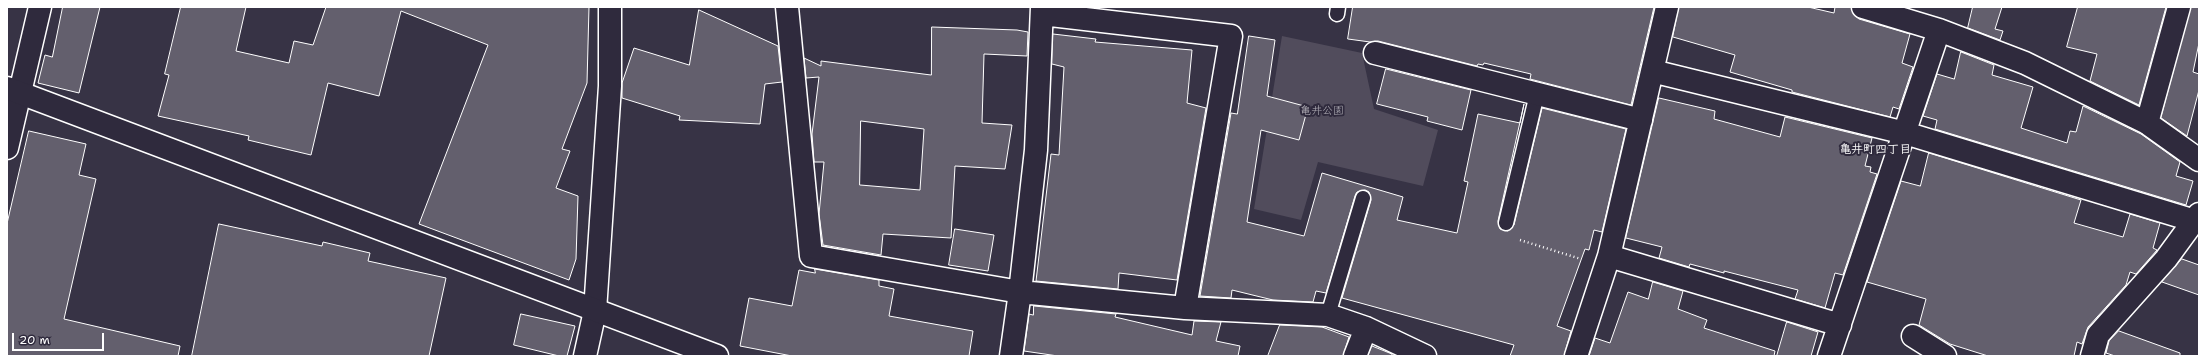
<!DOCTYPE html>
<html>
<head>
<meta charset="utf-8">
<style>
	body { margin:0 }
	#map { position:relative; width:2206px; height:363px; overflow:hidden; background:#373345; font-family:"Shantell Sans",sans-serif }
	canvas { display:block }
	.frame { position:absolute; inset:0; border:8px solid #fff; pointer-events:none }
	.scale { position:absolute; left:12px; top:333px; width:92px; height:18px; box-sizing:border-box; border:2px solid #fff; border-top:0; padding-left:5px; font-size:12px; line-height:14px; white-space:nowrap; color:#fff; -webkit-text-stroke:3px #2f2a3d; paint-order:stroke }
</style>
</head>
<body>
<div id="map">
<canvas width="2206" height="363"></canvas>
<div class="frame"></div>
<div class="scale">20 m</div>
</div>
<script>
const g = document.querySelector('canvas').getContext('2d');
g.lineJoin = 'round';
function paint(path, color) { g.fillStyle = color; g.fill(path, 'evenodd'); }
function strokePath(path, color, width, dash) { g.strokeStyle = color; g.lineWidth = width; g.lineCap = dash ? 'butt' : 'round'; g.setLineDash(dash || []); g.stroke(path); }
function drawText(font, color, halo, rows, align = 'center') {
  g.font = font + ' "Shantell Sans","Klee One",sans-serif'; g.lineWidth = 4; g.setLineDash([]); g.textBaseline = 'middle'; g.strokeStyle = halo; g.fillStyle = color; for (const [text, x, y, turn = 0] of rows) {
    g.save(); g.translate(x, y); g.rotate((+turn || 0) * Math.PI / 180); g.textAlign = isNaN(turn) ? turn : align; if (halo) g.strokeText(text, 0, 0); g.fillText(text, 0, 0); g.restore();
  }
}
const green = new Path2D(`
	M1282 36 1362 53 1374 109 1438 130 1423 186 1318 162 1301 220 1254 209Z`);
const building = new Path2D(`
	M63 7H100L79 93 38 83 45 55 52 57Z
	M181 7H246L236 51 289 63 294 41 313 45 326 7H589L587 83 562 149 570 151 556 188 578 196 576 259 569 280 419 224 488 45 401 11 379 96 328 83 311 155 248 140 249 136 158 116 169 75 165 74Z
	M1353 7H1654L1631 105 1530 79 1531 74 1484 63 1483 65 1478 64 1477 66 1378 41 1370 42 1348 39Z
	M1679 7H1808L1834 13 1835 7H1851L1854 15 1859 19 1910 34 1902 63 1913 67 1899 109 1893 107 1890 117 1792 92V90L1730 72 1735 55 1673 37Z
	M1973 7H2002L1995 29 2003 31 2000 40 1968 28Z
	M2078 7H2166L2139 105 2090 81 2097 54 2067 47Z
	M2191 7H2199V43L2193 72 2199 74V90L2187 136 2161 118Z
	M699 10 778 46 782 82 765 84 760 124 679 120 680 116 622 98V83L634 48 689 65Z
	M932 27 1017 30 1028 32 1027 56 984 54 982 123 1012 125 1005 169 955 166 951 238 883 234 881 255 823 245 819 214 824 162H814L812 134 819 77 806 78 804 58 821 66V61L931 75ZM861 121 924 129 920 190 860 185Z
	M1053 34 1096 39 1095 42 1192 50 1187 103 1206 108 1177 280 1119 273 1118 289 1036 281 1051 154 1059 155 1064 67 1052 64Z
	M1249 36 1275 40 1267 96 1308 107 1299 140 1261 130 1247 222 1304 236 1322 173 1403 197 1397 220 1457 233 1468 182 1464 181 1478 114 1520 123 1524 104 1498 221 1500 229 1508 231 1514 225 1542 108 1626 129 1602 232 1594 230 1589 250 1585 249 1557 326 1571 331 1564 356H1510L1514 345 1342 298 1371 200 1369 192 1365 190 1357 192 1355 196 1326 293 1316 291 1313 302 1273 300 1232 290 1231 298 1200 296 1231 113 1237 114Z
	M1961 52 1994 65 1992 75 2033 87 2021 128 2067 143 2070 131 2076 132 2083 106 2141 134 2180 162 2176 176 2193 181 2186 205 1935 129 1937 120 1923 116 1937 74 1954 79Z
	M1386 69 1471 90 1462 130 1427 121 1428 117 1377 104Z
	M1659 98 1715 111 1714 119 1780 137 1785 117 1872 138 1865 166 1871 167 1870 172 1877 174 1843 275 1835 273 1825 308 1795 299 1798 290 1724 271V273L1690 264 1689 267 1659 258 1662 247 1626 238Z
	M29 131 86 144 79 175 96 179 64 319 180 346 178 356H7V224Z
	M1929 153 2081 200 2074 223 2123 237 2130 214 2160 223 2153 248 2157 250 2136 274 2130 272 2126 285 2088 327 2082 344 2077 342 2074 356H1988L1950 344 1919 325 1926 299 1867 282 1901 181 1920 186Z
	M219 224 322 246 323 242 370 253 368 261 446 278 429 356H192Z
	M955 229 994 235 988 271 949 265Z
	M2182 259 2199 265V295L2162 282Z
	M815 269 879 280V286L894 289 889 316 973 331 969 356H792L740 346 749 298 792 306 799 270 815 273Z
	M1653 282 1683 291 1678 309 1707 320 1704 328 1775 351 1774 356H1589L1595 338 1610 343 1628 292 1648 299Z
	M1034 306 1116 314 1115 317 1192 335 1194 321 1221 322 1216 341 1240 346 1238 356H1058L1024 351 1029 314 1033 315Z
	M521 314 575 326 567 356H559L514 345Z
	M1787 322 1818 332 1811 356H1777Z
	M1280 325 1322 327 1349 337 1343 356H1268Z
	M2119 331 2180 353V356H2115L2106 353 2109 341Z
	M1372 346 1392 354V356H1368Z`);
const path = new Path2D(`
	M1520 240 1581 259`);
const lane = new Path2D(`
	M1337 14 1338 7
	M1506 223 1537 94
	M1328 315 1363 198`);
const street = new Path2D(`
	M787 7 811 256 1020 292 1185 308 1328 315 1366 328 1425 356
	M1863 7 1939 30 2025 63 2147 123 2199 160
	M1042 14 1231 36 1185 308
	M1375 53 1641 120
	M1652 71 1905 133 2195 221
	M2147 123 2179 7
	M7 148 40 7
	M1609 256 1840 325
	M1913 336 1945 356
	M585 356 595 311 610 86V7
	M1011 356 1020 292 1036 150 1042 7
	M1355 356 1366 328
	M1576 356 1609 256 1667 7
	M1829 356 1939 30
	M2092 356 2098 335 2166 259 2199 214`);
const secondary = new Path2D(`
	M7 88 717 356`);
const parkNames = [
	["亀井公園",1322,111]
];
const neighbourhoodNames = [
	["亀井町四丁目",1875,150]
];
paint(green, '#514c5c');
paint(building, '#635f6d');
strokePath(building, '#fff', 1);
strokePath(lane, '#fff', 17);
strokePath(street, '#fff', 25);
strokePath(secondary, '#fff', 25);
strokePath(path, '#fff', 2.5, [1, 3]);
strokePath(lane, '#2f2a3d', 14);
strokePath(street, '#2f2a3d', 22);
strokePath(secondary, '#2f2a3d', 22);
drawText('11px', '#b9b7be', '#2f2a3d', parkNames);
drawText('bold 12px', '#fff', '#2f2a3d', neighbourhoodNames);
</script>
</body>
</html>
